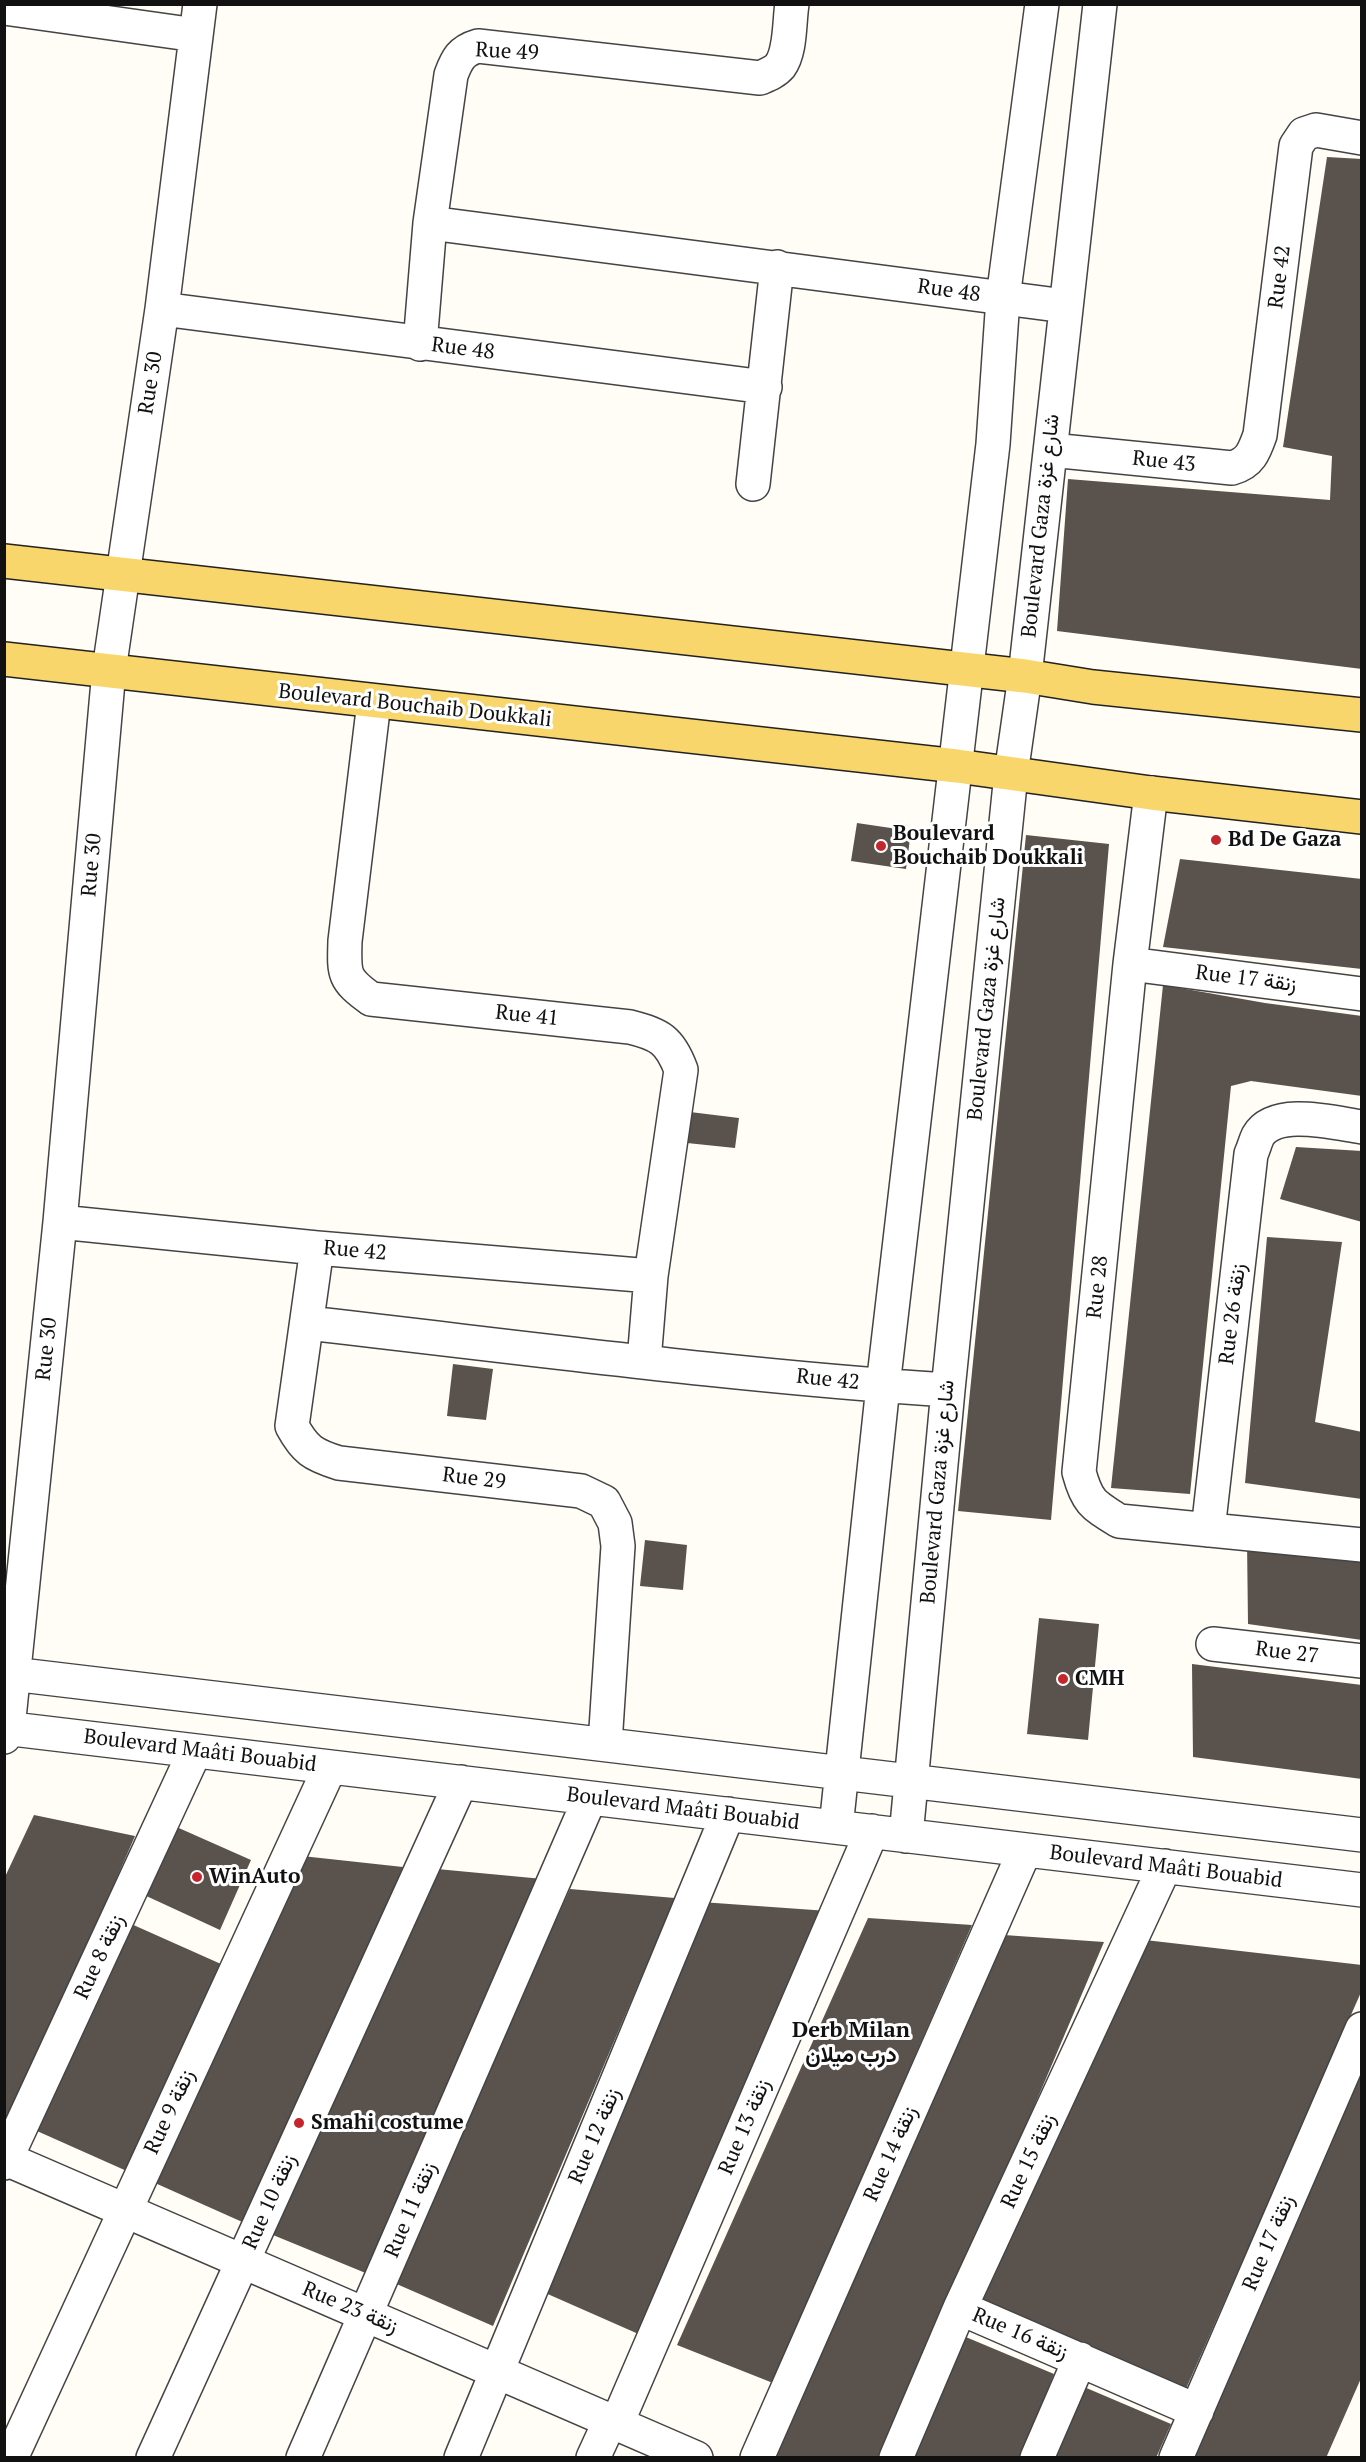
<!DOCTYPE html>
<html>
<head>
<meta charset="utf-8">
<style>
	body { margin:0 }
	#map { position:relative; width:1366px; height:2462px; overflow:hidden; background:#fffdf5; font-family:"PT Serif",serif }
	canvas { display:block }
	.frame { position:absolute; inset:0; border:6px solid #111; pointer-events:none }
</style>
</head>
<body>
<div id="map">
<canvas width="1366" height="2462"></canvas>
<div class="frame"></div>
</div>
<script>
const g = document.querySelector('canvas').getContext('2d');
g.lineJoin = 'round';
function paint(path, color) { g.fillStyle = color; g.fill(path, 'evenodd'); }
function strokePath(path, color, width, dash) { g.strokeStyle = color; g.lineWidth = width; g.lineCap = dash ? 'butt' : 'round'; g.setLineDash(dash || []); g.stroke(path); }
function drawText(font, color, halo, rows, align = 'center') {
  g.font = font + ' "PT Serif",Vazirmatn,serif'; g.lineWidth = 6; g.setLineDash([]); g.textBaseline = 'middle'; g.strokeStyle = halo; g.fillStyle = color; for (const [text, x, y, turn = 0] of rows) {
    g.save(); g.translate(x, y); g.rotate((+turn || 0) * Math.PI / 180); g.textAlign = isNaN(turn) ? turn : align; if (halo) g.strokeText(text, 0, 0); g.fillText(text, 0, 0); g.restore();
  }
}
const building = new Path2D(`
	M1327 157 1362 159V669L1057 631 1068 479 1330 500 1332 456 1283 447Z
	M857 823 911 831 906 869 851 861Z
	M1026 835 1109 844 1051 1520 958 1511Z
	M1180 859 1362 879V969L1163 947Z
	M1163 985 1265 1003 1362 1016V1096L1251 1081 1231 1086 1190 1494 1111 1488Z
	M690 1112 739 1118 735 1148 687 1143Z
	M1296 1147 1362 1151V1222L1280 1199Z
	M1267 1237 1342 1242 1315 1422 1362 1432V1499L1245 1483Z
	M453 1364 493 1369 486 1420 447 1416Z
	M645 1540 687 1545 683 1590 640 1586Z
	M1247 1540 1362 1552V1640L1248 1624Z
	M1039 1618 1099 1624 1088 1740 1027 1734Z
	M1192 1664 1362 1685V1779L1193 1757Z
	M34 1815 135 1836 12 2119 4 2116V1879Z
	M172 1825 251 1860 220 1930 142 1894Z
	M302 1856 403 1867 249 2225 155 2183Z
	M437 1869 543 1879 368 2274 273 2235Z
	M570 1889 675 1898 493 2326 392 2282Z
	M701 1902 828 1911 643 2336 534 2288Z
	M868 1918 972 1925 773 2383 677 2345Z
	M129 1923 221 1964 129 2172 37 2131Z
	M1004 1935 1104 1942 985 2222 881 2458H775L768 2454Z
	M1145 1940 1362 1965V1990L1185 2391 974 2303Z
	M1362 2048V2376L1326 2458H1184Z
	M961 2335 1054 2374 1020 2458H910Z
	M1077 2384 1171 2424 1156 2458H1047Z`);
const minor = new Path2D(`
	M4 8 196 35
	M430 223 1065 306
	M162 309 765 387
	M420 344 430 223 451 75C457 59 461 51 478 46L760 78C767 75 775 72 780 66 791 51 789 22 792 4
	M1051 450 1232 468C1250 463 1254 452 1260 435L1296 146 1304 134 1316 130 1362 138
	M753 484 777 267
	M374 702 345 941C344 974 343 979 371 999L630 1027C659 1034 670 1040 681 1070L651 1276 644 1361
	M1151 793 1130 964 1079 1472C1087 1502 1093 1505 1119 1521L1362 1545
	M1130 964 1362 994
	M60 1222 317 1248 651 1276
	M317 1248 292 1426C305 1450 313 1455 339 1463L581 1491 604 1502 615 1523 618 1546 605 1744
	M307 1323C520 1347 734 1376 948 1390
	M1208 1530 1251 1154C1254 1148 1255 1142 1258 1136 1275 1107 1334 1123 1362 1127
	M1213 1644 1362 1661
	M4 1673 1362 1835
	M4 1728 1362 1890
	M4 1737 8 1728 60 1222 109 670 162 309 200 4
	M836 1827 883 1386 993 444 1003 298 1042 4
	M906 1836 948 1390 1011 774 1025 676 1100 4
	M4 2158 696 2458
	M4 2163 195 1751
	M960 2308 1197 2411
	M617 2423 872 1831
	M11 2458 330 1767
	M153 2458 461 1782
	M303 2458 590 1798
	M461 2458 728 1814
	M593 2458 610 2421
	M757 2458 1025 1850
	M896 2458 960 2308 1165 1866
	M1037 2458 1080 2359
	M1176 2458 1362 2029`);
const major = new Path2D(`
	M4 561 1025 676 1093 687 1362 715
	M4 659 957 766 1151 793 1362 817`);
const markers = [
	[1216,840,6,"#c4262e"],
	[881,846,6,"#c4262e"],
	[1063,1679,6,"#c4262e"],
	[197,1877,6,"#c4262e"],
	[299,2123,6,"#c4262e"]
];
const streetNames = [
	["Rue 49",507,52,3],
	["Rue 42",1280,277,-83],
	["Rue 48",949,291,8],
	["Rue 48",463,349,7],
	["Rue 30",151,383,-81],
	["Rue 43",1164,462,6],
	["Boulevard Gaza شارع غزة",1041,526,-84],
	["Boulevard Bouchaib Doukkali",415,706,6],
	["Rue 30",92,865,-85],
	["Rue 17 زنقة",1246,979,7],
	["Boulevard Gaza شارع غزة",987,1009,-84],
	["Rue 41",527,1016,6],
	["Rue 42",355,1251,5],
	["Rue 28",1098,1287,-84],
	["Rue 26 زنقة",1233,1314,-83],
	["Rue 30",47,1349,-84],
	["Rue 42",828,1380,6],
	["Rue 29",474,1479,7],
	["Boulevard Gaza شارع غزة",938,1492,-85],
	["Rue 27",1287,1653,7],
	["Boulevard Maâti Bouabid",200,1751,7],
	["Boulevard Maâti Bouabid",683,1809,7],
	["Boulevard Maâti Bouabid",1166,1867,7],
	["Rue 8 زنقة",100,1957,-65],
	["Rue 9 زنقة",170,2112,-65],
	["Rue 13 زنقة",745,2127,-67],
	["Rue 12 زنقة",595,2136,-67],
	["Rue 14 زنقة",891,2154,-66],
	["Rue 15 زنقة",1029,2161,-65],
	["Rue 10 زنقة",270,2202,-66],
	["Rue 11 زنقة",411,2210,-67],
	["Rue 17 زنقة",1269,2243,-67],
	["Rue 23 زنقة",350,2308,23],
	["Rue 16 زنقة",1020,2334,23]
];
const poiNames = [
	["Boulevard",893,834],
	["Bouchaib Doukkali",893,858],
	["Bd De Gaza",1228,840],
	["CMH",1075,1679],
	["WinAuto",209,1877],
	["Smahi costume",311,2123]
];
const neighbourhoodNames = [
	["Derb Milan",851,2031],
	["درب ميلان",851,2056]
];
paint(building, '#5a524d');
strokePath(minor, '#444', 36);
strokePath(major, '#222', 36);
strokePath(minor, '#fff', 33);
strokePath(major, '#f9d66b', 33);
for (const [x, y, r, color] of markers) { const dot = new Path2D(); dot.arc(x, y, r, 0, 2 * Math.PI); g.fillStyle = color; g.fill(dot); strokePath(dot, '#fff', 2); }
drawText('21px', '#111', '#fff', streetNames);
drawText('bold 21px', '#111', '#fff', poiNames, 'left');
drawText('bold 22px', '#111', '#fff', neighbourhoodNames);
</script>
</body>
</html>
